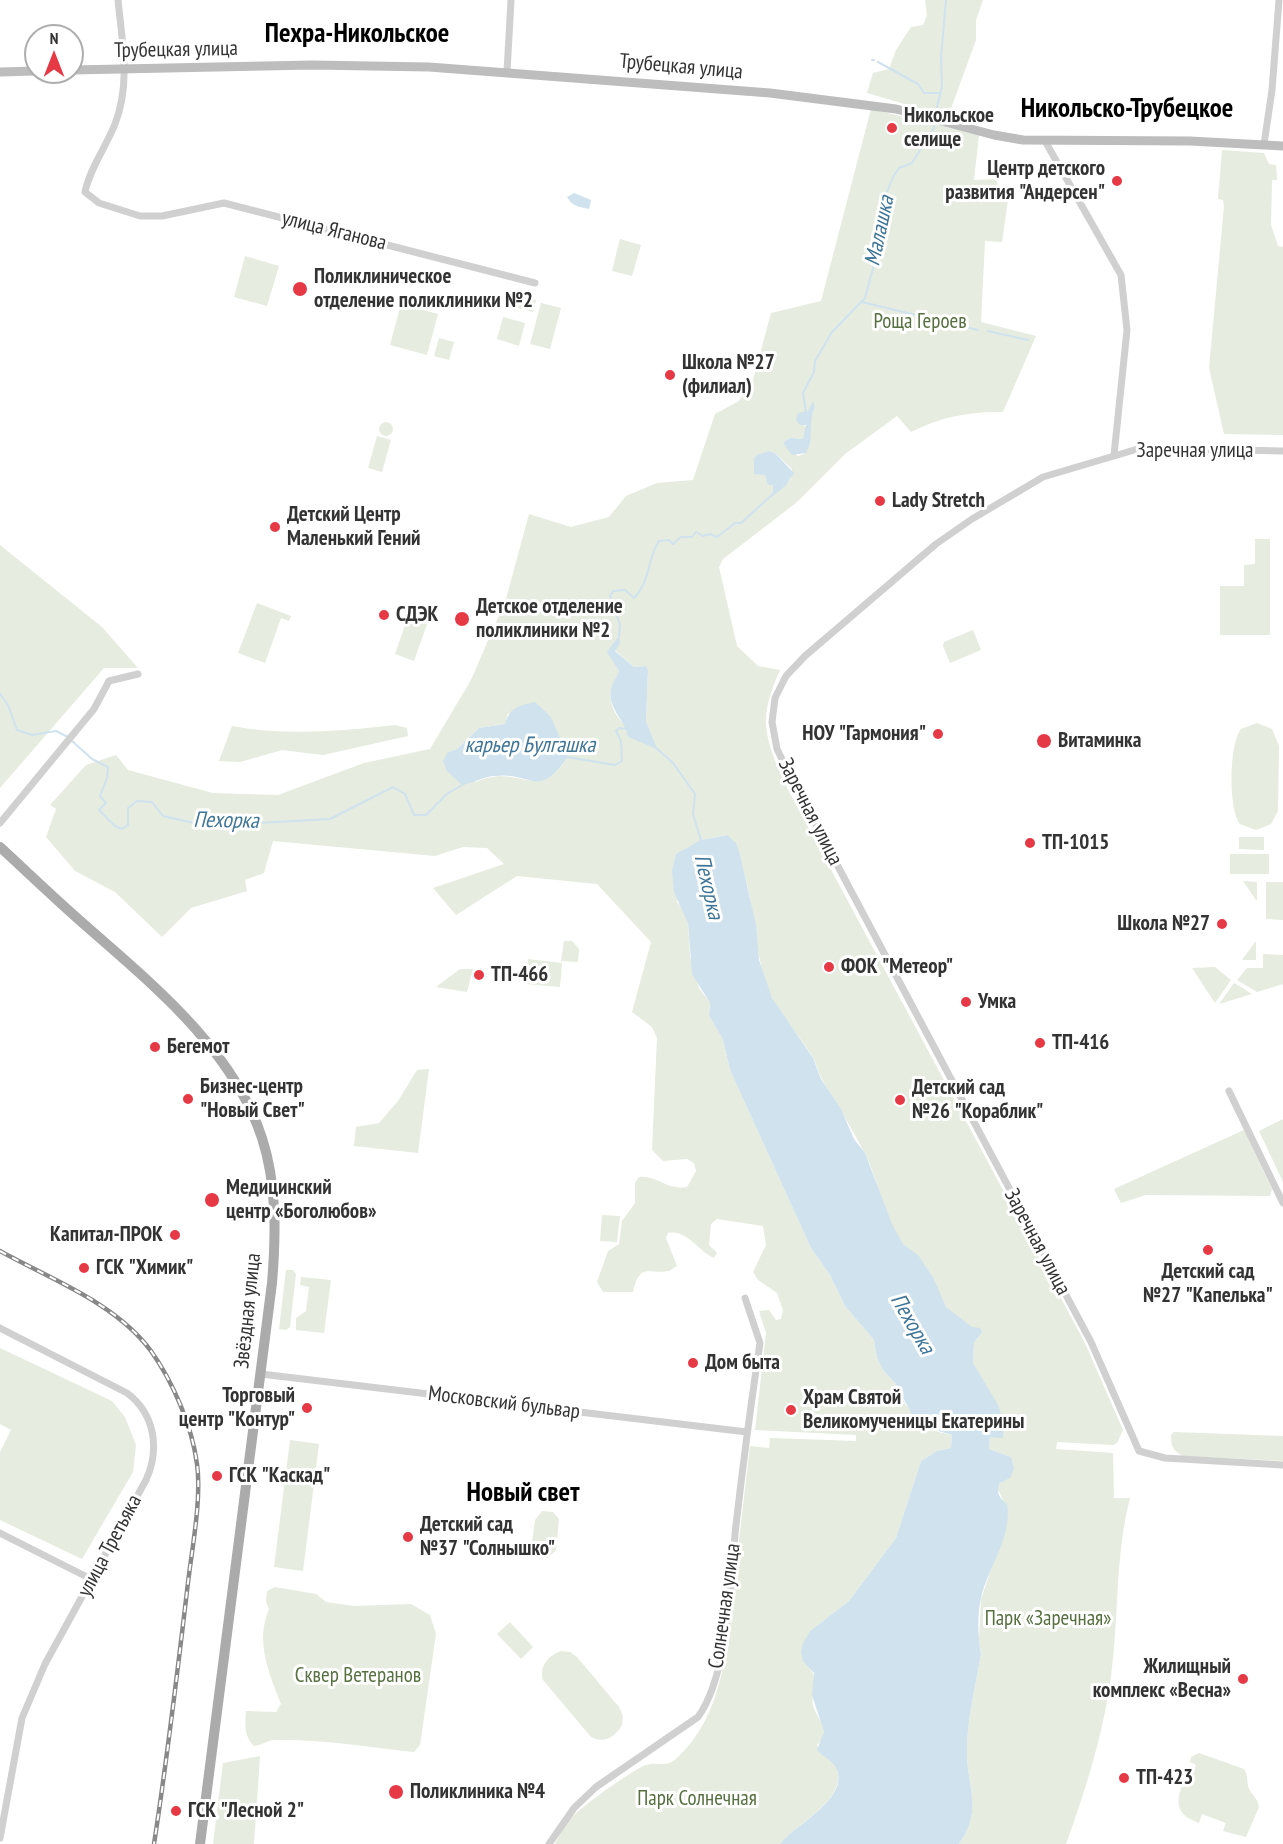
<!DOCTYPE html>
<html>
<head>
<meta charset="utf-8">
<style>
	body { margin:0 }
	#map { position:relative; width:1283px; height:1844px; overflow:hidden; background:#fff; font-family:"PT Sans Narrow",sans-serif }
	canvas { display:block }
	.north { position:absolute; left:24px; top:24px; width:60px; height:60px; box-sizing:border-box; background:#fff; border:2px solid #adadad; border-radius:50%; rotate:0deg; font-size:16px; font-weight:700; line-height:24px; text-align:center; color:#333 }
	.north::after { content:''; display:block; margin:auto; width:21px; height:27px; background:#e63946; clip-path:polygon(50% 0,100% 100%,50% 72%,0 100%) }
</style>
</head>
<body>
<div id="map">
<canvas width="1283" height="1844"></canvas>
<div class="north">N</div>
</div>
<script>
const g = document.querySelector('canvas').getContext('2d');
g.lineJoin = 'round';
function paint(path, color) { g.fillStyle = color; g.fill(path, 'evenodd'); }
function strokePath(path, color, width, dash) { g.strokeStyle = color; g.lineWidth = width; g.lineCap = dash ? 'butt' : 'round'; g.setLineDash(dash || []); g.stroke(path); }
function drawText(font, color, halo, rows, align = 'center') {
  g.font = font + ' "PT Sans Narrow",sans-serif'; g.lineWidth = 6; g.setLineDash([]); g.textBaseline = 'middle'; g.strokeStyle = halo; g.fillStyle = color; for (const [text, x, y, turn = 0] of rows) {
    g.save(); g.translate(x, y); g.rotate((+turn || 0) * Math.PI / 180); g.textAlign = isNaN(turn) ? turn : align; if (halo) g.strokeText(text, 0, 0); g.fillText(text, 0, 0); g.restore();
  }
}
const green = new Path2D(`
	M925 0H983L976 20V40L949 114 945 116 867 93 873 73 889 69 896 50 911 27 923 25 927 15Z
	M871 109 979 135 974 180 997 179 999 200H1008L1002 242 985 241 981 322 1036 336 1003 412C971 411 940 417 911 432L897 416 845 454 796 503 723 559 719 567 737 646 758 666 780 670C758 719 764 735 784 782L1085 1343 1123 1430 1117 1443 1113 1445 1057 1442 1056 1449 1113 1453 1114 1498H1130C1115 1555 1119 1617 1111 1676 1103 1735 1086 1789 1066 1844H959C985 1809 965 1784 967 1746 968 1715 976 1684 981 1654L979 1640 981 1599 1006 1526 1008 1512 998 1489 1011 1457 989 1449 990 1437 979 1376 973 1363 974 1343 979 1337C970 1324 956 1319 946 1307 939 1298 938 1287 933 1278 924 1260 914 1256 903 1244 885 1222 879 1182 866 1156 853 1130 838 1106 823 1081 818 1073 817 1064 812 1056 800 1036 784 1020 773 1000 747 946 761 886 726 835L701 840 677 902 684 910 688 923 690 956 699 988 710 1003 709 1015 723 1040 730 1070 811 1248 830 1275 845 1306 874 1340 877 1358 883 1370 895 1383 906 1405 938 1432 952 1435 951 1448 937 1451 921 1461 896 1538 849 1601 810 1631V1669C819 1679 811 1692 813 1706 816 1715 823 1723 824 1733 824 1739 821 1741 817 1745 822 1756 833 1759 837 1770 847 1799 795 1825 780 1844H555C559 1836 563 1827 569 1820 578 1809 632 1770 646 1765 657 1761 666 1768 676 1759 727 1713 728 1636 735 1573 740 1531 745 1489 750 1446L769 1448 770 1438 856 1441V1435L755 1430 766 1333 759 1311 769 1310 776 1320 781 1319 783 1310 777 1293 758 1280 753 1272 766 1245 763 1226 717 1219 711 1224 709 1245 717 1253 714 1258C699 1252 687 1229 668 1233L666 1238 677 1266 669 1271C648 1275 640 1261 633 1292H603L597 1282 608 1251 619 1244 622 1221 635 1203V1183L639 1177C657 1175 668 1191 687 1187L696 1171 694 1163 687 1159 663 1161 652 1150 657 1038 652 1027 632 1012 651 942 597 884 517 876 456 915 433 888 504 864 487 848 463 847 435 856 273 841 264 873 245 880 247 891 191 908 162 937 115 892 75 871 46 837 56 809 50 805 86 765 116 755 128 770 213 793 278 795 364 763 430 749 471 680 506 599 529 514 571 527 609 517 626 496 657 483 693 480 715 414 739 401 753 380 771 313 821 301ZM813 402 815 407C808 420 808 439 806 453L798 456 783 443C791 435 793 439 803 439L807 428 803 424ZM769 451 775 453 792 469 791 479 772 496 773 485 765 475ZM619 636 615 650 634 667 646 666 648 670 646 721 656 748C636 734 606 718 611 689 612 684 617 677 619 671L612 658ZM508 713 568 757C536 805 521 762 476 782L448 752 457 749 479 728 505 724Z
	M1222 150 1264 153 1269 164 1276 165 1277 180H1272L1271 225 1278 246 1283 247V435L1224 434 1209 368 1224 206 1223 200 1218 199Z
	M620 239 641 245 632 276 612 271Z
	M245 256 279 266 267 306 234 297Z
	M509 293 536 300 533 312 506 305Z
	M541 303 561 308 550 349 530 344Z
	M401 304 438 314 427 355 390 345Z
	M503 317 525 323 519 346 497 339Z
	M439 338 454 342 449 360 434 356Z
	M379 429a7 7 0 1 1 14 0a7 7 0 1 1-14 0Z
	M377 436 391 440 382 472 368 468Z
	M1255 539H1270V635H1220V586H1244V565L1255 564Z
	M0 545 102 627 138 668H104L0 788Z
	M257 603 291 616 289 621 281 618 265 663 238 653Z
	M408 617 427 624 414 661 395 654Z
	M973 630 981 650 950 663 943 646 944 642Z
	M1257 723 1272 729 1279 746 1278 811 1271 824 1256 830 1240 824C1228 809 1229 744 1241 729Z
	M395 725 407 728 408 736 323 755 282 750 240 762 219 761 232 726C285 736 342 731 395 725Z
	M1239 837H1264V850L1239 849Z
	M1230 854H1269V874H1230Z
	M1243 881 1257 882V900H1256Z
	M1266 882H1283V920L1266 919Z
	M564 941H572L579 949 578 962 561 961Z
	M1256 942V960H1242L1255 942Z
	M1263 954 1283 955V984L1257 992 1237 980 1247 968H1263Z
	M528 959 562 963 560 987 526 984Z
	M1215 967 1231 980 1215 1003 1192 968Z
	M460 969H473L467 992 436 987Z
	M1234 983 1252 994 1219 1004Z
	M429 1069 418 1153 354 1146 356 1127 379 1123 398 1101 417 1070Z
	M1283 1119V1182L1259 1131Z
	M1244 1130 1272 1189 1270 1196 1146 1195 1121 1203 1114 1189Z
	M602 1215 620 1216 617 1242 600 1241Z
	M286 1270H293L296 1274 290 1327 286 1330 279 1329Z
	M301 1277 331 1280 324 1333 296 1330V1318L306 1311 309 1287 300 1285Z
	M0 1348 112 1401 125 1417 136 1445 133 1472 82 1559 0 1520V1452L11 1430 0 1424Z
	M1174 1432 1283 1436V1461L1183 1456C1173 1451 1171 1447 1171 1435Z
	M290 1440 319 1444 303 1571 274 1567Z
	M542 1511 553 1512 559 1519 556 1550 548 1558 537 1557 531 1550 535 1520Z
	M275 1587 316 1594 326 1602 354 1606 411 1604 430 1615 436 1634 420 1745 414 1752C368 1747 322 1739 275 1740 268 1740 262 1745 254 1746 244 1737 245 1724 246 1711L276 1712 281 1704C269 1673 255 1642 269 1609L266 1602 267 1591Z
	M510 1622 533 1647 521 1659 497 1634Z
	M561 1651 570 1652 577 1657 619 1707 623 1716 622 1725C615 1737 604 1744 591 1737L543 1680C539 1666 548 1656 561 1651Z
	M1199 1753 1244 1769C1249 1776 1246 1782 1249 1789 1253 1796 1258 1799 1259 1807L1246 1837 1223 1831 1226 1823 1202 1814 1199 1823C1178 1815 1175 1806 1182 1785L1188 1787 1196 1765 1190 1762 1191 1757Z
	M260 1756 254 1844H213L223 1763Z`);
const water = new Path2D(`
	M574 193 591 200 589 209C579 207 572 206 567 197Z
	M813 401 815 407C807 423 815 439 806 453L792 455 783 443C791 435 793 439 803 439L806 425H800L796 420 798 413 808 411Z
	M769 451 775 453 794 473 786 485 772 497 773 485H768L765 475 754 474V458L757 455Z
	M619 636 620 643 615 651 634 667 646 666 648 670 646 721 657 749 628 737C626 720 607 709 611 689 612 683 617 677 619 671L607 652Z
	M535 702 551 717 568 757C536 801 534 771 494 776 483 777 473 783 462 785L447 771 443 761 448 752 457 749 479 728 505 724C510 707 518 706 535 702Z
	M727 835 736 843 740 855 756 925 759 960 772 998 813 1058 821 1079 841 1109 854 1139 865 1153 892 1224 903 1244 918 1255 933 1277 946 1307 972 1327 980 1328 982 1332 974 1343 973 1363 998 1405 1004 1423 1003 1438 990 1437 989 1449 1011 1457 1014 1469 1010 1478 1000 1483C996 1493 999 1498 1007 1504 1013 1535 988 1568 981 1598 977 1616 978 1637 981 1654 976 1684 968 1715 967 1746 965 1784 985 1809 959 1844H780C795 1825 848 1799 837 1770 833 1760 823 1757 817 1750L824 1732 812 1695 814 1673 803 1661 801 1652 803 1643 810 1631 849 1601 896 1538 921 1461 937 1451 951 1448 952 1435 918 1425 895 1383 883 1370 877 1358 874 1340 845 1306 830 1275 811 1248 730 1070 723 1040 709 1015 710 1003 692 974 688 923 674 892 672 871 676 854 701 840Z`);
const stream = new Path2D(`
	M872 60H874
	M878 62 918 84 924 93H940
	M935 115 942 87 941 57 946 0
	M862 302 978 330
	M988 331 1028 340
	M806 413 803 393 814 372 815 361 832 332 865 298 885 224V197L893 177 899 168 912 163 934 128V121
	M619 636 620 625 610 596 613 591 625 590 634 598C650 583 648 556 659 541L669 540 673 544 681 537H692L696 532 703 536 710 534 717 537 735 523H741L773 494
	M0 694 8 705 17 730 32 735 56 731 68 737
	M72 741 92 759 108 767 107 778 100 796 106 803 99 810 115 826 122 829 128 825V808L137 801 152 802 163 816 203 825H215L235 818 258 823 330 819 393 787 405 794 414 815H426L448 793 464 784
	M655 747 673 763 695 794 693 814 701 840
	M567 757 615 765 622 761 621 741 616 731 619 728 629 729`);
const minor = new Path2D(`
	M118 0C122 42 131 83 115 124 106 147 90 168 85 192L99 203 140 216H162L224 203 535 283
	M507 72 511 0
	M1045 141 1121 275 1127 330 1114 455
	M1264 144 1272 90 1279 0
	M1283 451 1141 448 1043 477 972 519 936 544 805 656 786 676 775 698 772 722 777 749 792 780 1091 1342 1139 1451 1165 1458 1283 1465
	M0 823 94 709 109 681 138 674
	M1229 1091 1283 1203
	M0 1328 127 1393C155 1414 160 1449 146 1480L45 1664 22 1718 0 1838
	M261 1374 747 1432
	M0 1533 93 1580
	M549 1844 574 1808 596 1787 698 1717C729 1675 730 1578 736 1525 743 1464 751 1403 760 1343L745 1298`);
const secondary = new Path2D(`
	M72 70 312 65 429 67 770 93 896 109 994 135 1023 140 1190 141 1283 146
	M0 72 36 71`);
const primary = new Path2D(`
	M0 847C26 871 51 895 77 918 147 980 232 1046 262 1138 277 1184 276 1235 272 1283L200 1844`);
const rail = new Path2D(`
	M0 1251C50 1279 116 1303 151 1351 173 1382 192 1426 197 1464 202 1501 191 1553 187 1591 177 1676 167 1760 154 1844`);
const markers = [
	[892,128,6,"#e63946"],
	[1117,181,6,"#e63946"],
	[300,289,8,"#e63946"],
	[670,375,6,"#e63946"],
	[880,501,6,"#e63946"],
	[275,527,6,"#e63946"],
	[384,615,6,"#e63946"],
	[462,619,8,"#e63946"],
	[938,734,6,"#e63946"],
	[1044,741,8,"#e63946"],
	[1030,843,6,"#e63946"],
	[1222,924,6,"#e63946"],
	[829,967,6,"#e63946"],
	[479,975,6,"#e63946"],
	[966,1002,6,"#e63946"],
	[1040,1043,6,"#e63946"],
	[155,1047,6,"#e63946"],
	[188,1099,6,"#e63946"],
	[900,1100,6,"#e63946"],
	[212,1200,8,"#e63946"],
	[175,1235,6,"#e63946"],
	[1208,1250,6,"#e63946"],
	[84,1268,6,"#e63946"],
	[693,1363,6,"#e63946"],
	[307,1408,6,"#e63946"],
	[791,1410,6,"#e63946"],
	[217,1476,6,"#e63946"],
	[408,1537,6,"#e63946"],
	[1243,1679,6,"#e63946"],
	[1124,1778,6,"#e63946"],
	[396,1792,8,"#e63946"],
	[176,1811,6,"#e63946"]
];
const streetNames = [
	["Трубецкая улица",176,50,-1],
	["Трубецкая улица",681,67,5],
	["улица Яганова",334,231,14],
	["Заречная улица",1195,451],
	["Заречная улица",810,812,63],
	["Заречная улица",1037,1242,62],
	["Звёздная улица",248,1311,-84],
	["Московский бульвар",504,1403,7],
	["улица Третьяка",110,1546,-62],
	["Солнечная улица",725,1606,-82]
];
const poiNames = [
	["Никольское",904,116],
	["селище",904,140],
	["Центр детского",1105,169,"right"],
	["развития \"Андерсен\"",1105,193,"right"],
	["Поликлиническое",314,277],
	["отделение поликлиники №2",314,301],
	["Школа №27",682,363],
	["(филиал)",682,387],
	["Lady Stretch",892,501],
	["Детский Центр",287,515],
	["Маленький Гений",287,539],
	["Детское отделение",476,607],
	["поликлиники №2",476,631],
	["СДЭК",396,615],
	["НОУ \"Гармония\"",926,734,"right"],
	["Витаминка",1058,741],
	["ТП-1015",1042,843],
	["Школа №27",1210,924,"right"],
	["ФОК \"Метеор\"",841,967],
	["ТП-466",491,975],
	["Умка",978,1002],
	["ТП-416",1052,1043],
	["Бегемот",167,1047],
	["Бизнес-центр",200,1087],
	["\"Новый Свет\"",200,1111],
	["Детский сад",912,1088],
	["№26 \"Кораблик\"",912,1112],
	["Медицинский",226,1188],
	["центр «Боголюбов»",226,1212],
	["Капитал-ПРОК",163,1235,"right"],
	["ГСК \"Химик\"",96,1268],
	["Детский сад",1208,1272,"center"],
	["№27 \"Капелька\"",1208,1296,"center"],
	["Дом быта",705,1363],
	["Торговый",295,1396,"right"],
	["центр \"Контур\"",295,1420,"right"],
	["Храм Святой",803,1398],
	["Великомученицы Екатерины",803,1422],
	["ГСК \"Каскад\"",229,1476],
	["Детский сад",420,1525],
	["№37 \"Солнышко\"",420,1549],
	["Жилищный",1231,1667,"right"],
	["комплекс «Весна»",1231,1691,"right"],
	["ТП-423",1136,1778],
	["Поликлиника №4",410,1792],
	["ГСК \"Лесной 2\"",188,1811]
];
const parkNames = [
	["Роща Героев",920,322],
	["Парк «Заречная»",1048,1619],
	["Сквер Ветеранов",358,1676],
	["Парк Солнечная",697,1799]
];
const waterNames = [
	["Малашка",880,231,-78],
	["карьер Булгашка",530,746],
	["Пехорка",226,821,1],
	["Пехорка",708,887,77],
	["Пехорка",912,1324,60]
];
const districtNames = [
	["Пехра-Никольское",357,34],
	["Никольско-Трубецкое",1127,109],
	["Новый свет",523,1493]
];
paint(green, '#e6ecdf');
paint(water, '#cfe2ee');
strokePath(stream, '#cfe2ee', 2);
strokePath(minor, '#d0d0d0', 7);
strokePath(secondary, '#bdbdbd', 9);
strokePath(primary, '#ababab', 10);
strokePath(rail, '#888', 4.5);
strokePath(rail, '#fff', 2, [7]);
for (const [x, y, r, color] of markers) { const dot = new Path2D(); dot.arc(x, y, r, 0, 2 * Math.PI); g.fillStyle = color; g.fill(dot); strokePath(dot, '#fff', 2); }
drawText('21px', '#333', '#fff', streetNames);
drawText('bold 21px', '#333', '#fff', poiNames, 'left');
drawText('21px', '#56703f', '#fff', parkNames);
drawText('italic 22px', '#3f7597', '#fff', waterNames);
drawText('bold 27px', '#000', '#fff', districtNames);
</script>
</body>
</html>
